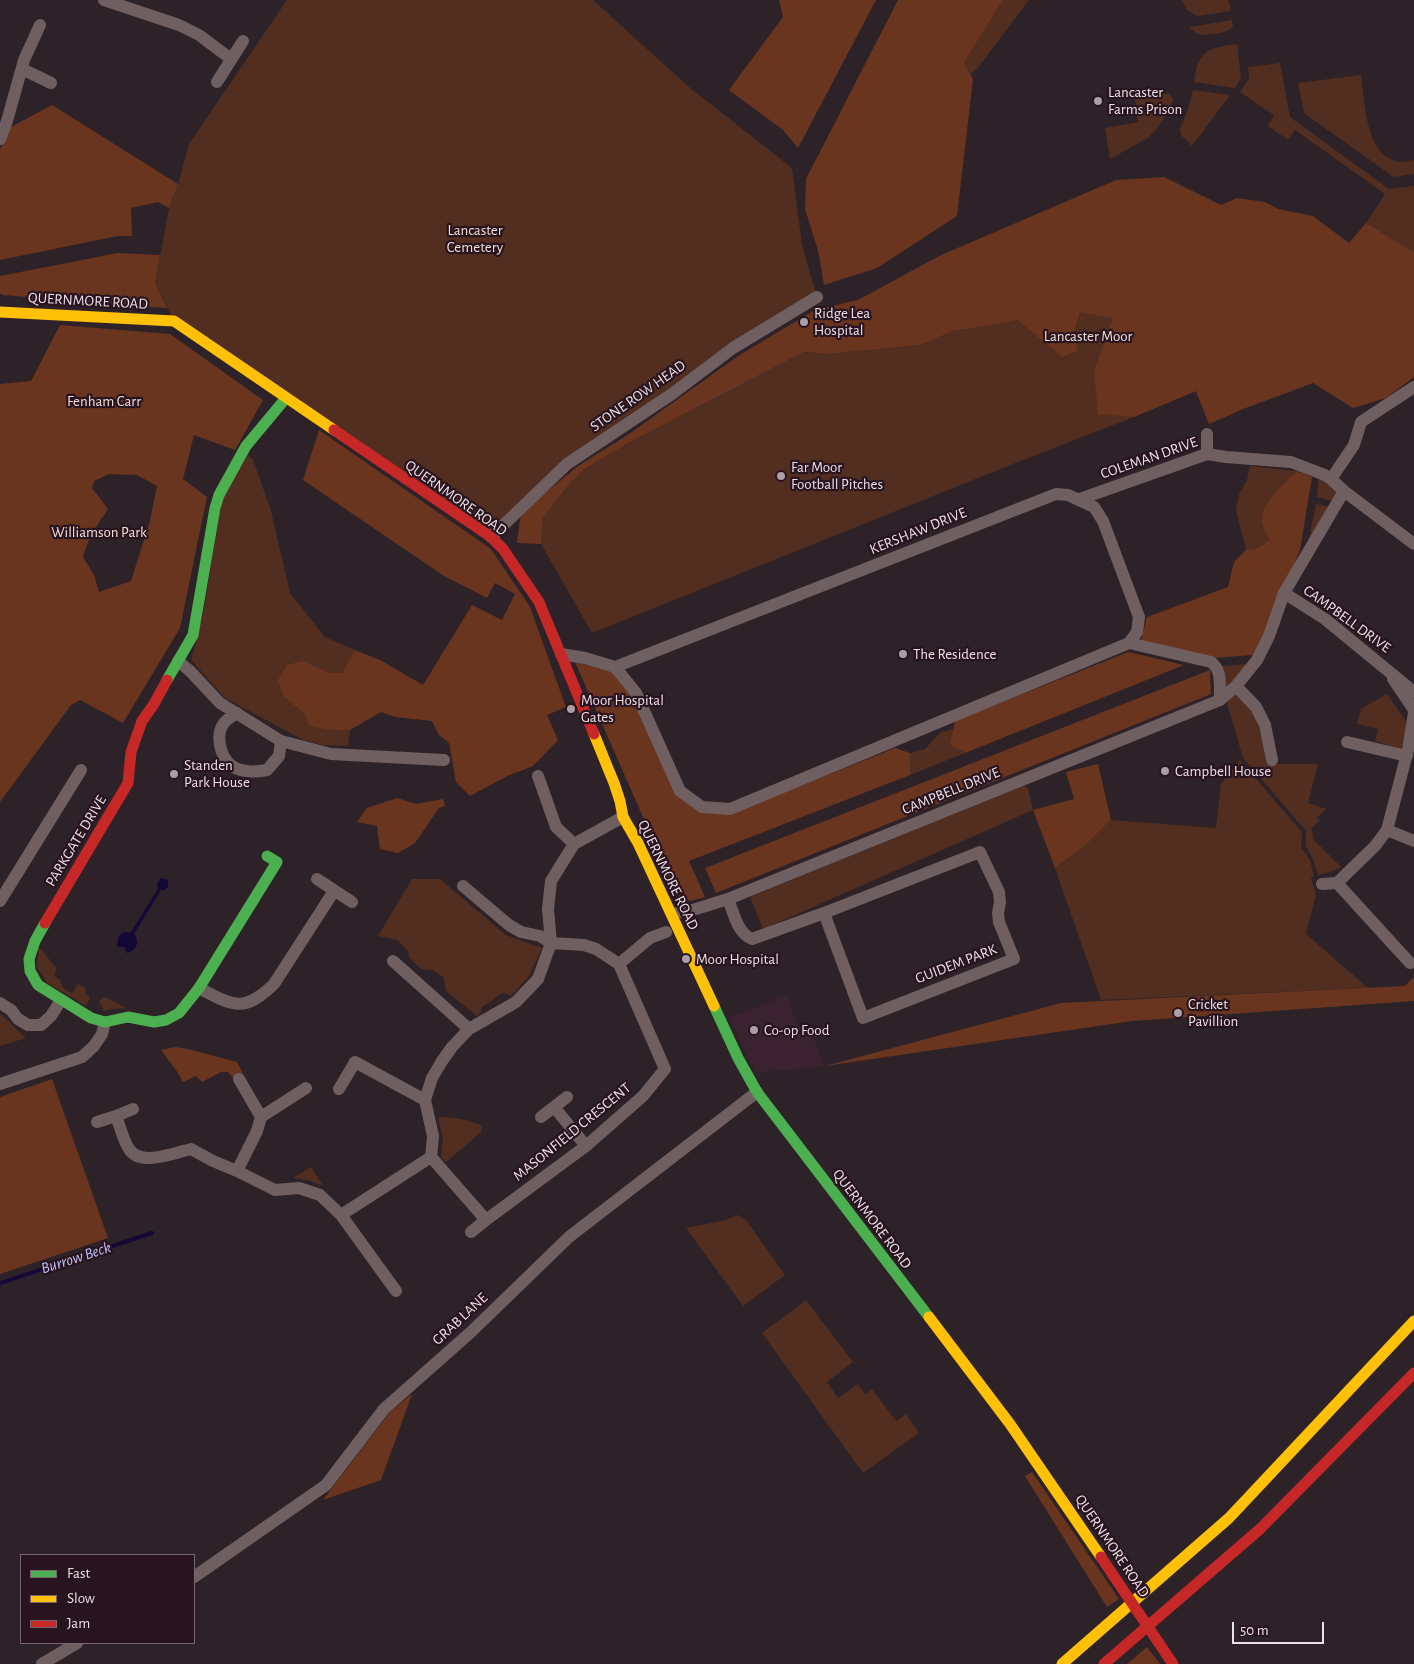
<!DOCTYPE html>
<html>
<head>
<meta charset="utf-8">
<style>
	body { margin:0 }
	#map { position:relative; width:1414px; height:1664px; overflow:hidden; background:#2d2228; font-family:"Alegreya Sans",sans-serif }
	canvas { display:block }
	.legend { position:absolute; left:20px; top:1554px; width:175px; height:90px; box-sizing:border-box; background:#28141f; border:1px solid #78666f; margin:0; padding:6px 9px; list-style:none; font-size:15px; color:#efe0e8 }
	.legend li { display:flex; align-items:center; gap:10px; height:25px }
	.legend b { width:25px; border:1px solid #78666f }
	.scale { position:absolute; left:1232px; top:1622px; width:92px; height:22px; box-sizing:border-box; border:2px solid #efe0e8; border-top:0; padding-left:6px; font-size:15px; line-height:18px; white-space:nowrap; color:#efe0e8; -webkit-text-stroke:4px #28141f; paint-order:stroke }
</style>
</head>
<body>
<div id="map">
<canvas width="1414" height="1664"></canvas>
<ul class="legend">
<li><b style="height:6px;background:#4caf50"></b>Fast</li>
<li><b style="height:6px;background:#ffc107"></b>Slow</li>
<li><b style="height:6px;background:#c62828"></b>Jam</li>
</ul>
<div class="scale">50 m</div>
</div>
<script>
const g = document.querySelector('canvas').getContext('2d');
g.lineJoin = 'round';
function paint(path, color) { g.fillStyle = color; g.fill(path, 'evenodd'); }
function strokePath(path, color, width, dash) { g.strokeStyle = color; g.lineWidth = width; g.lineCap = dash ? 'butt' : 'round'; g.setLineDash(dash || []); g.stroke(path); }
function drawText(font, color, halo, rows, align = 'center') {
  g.font = font + ' "Alegreya Sans",sans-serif'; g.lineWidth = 4.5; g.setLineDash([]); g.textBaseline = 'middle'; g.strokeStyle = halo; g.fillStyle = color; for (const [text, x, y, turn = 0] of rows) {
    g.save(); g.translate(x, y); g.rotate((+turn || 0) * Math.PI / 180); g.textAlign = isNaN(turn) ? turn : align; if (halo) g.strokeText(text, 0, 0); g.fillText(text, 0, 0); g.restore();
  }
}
const built = new Path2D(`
	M786 995 799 1028 808 1025 825 1066 755 1073 729 1018Z`);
const green = new Path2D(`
	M287 0H593L689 87 792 168 802 245 817 297 567 464 491 537 174 321 155 283 169 208 178 184 189 144Z
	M1003 0H1029L977 69 970 74 964 63Z
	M1182 0H1227L1229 1 1231 11 1197 16 1187 10Z
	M1232 20 1233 27C1228 33 1210 35 1202 35 1197 34 1192 30 1189 27Z
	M1237 44 1241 78 1235 88 1194 82C1198 51 1207 48 1237 44Z
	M1280 63 1290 117 1389 189 1414 186V252L1366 223 1385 194 1295 130 1288 140 1268 126 1274 115 1240 92 1249 79 1248 67Z
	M1361 75C1365 101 1365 160 1402 162 1406 162 1410 161 1414 160V174L1394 177 1304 113 1298 83Z
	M1193 90 1230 95 1192 146 1181 135 1180 129 1188 110Z
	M1162 94H1169L1173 98V102L1157 129 1148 138 1110 159 1105 128 1138 122 1135 99Z
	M1043 255 1243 409 1209 424 1196 391 1134 417 1013 464 592 633 541 544 543 518 570 483 586 468 634 440 804 352 828 354 920 345 953 331 965 329Z
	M248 455 253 459 271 511 290 593 325 637 355 650 342 673 329 674 303 661 284 697 305 714 331 730H350L348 746 323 745 303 740 225 698 191 660 202 620 222 500Z
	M1250 466 1297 471 1282 484 1262 520 1269 540 1258 548 1246 550 1236 510 1239 494 1247 480Z
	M1319 477 1339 492 1333 501 1317 497Z
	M1316 504 1331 507 1307 549Z
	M1249 664 1223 693 1220 666Z
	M1235 693C1239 698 1245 702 1249 707 1260 722 1264 746 1266 764H1318L1308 803 1326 809 1317 818 1320 820 1312 828 1313 839 1341 867 1333 871 1318 875 1313 859 1306 846V831L1243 758 1227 703Z
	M1387 694 1408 724 1402 749 1375 741 1378 729 1357 724 1361 709Z
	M954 729 950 745 965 753 910 775V753L925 749 941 732Z
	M1240 760 1302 832 1301 847 1310 860 1314 876 1311 877 1316 895 1306 934 1368 988 1101 1000 1055 868 1088 843 1111 820 1216 828 1221 784Z
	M1023 786 1028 788 1033 810 763 929 750 897Z
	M412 879H440L506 935 542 948 529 976 511 996 503 993 482 1007 481 1012 477 1016 446 991 444 978 433 970 421 969 409 957 408 951 397 940 378 936Z
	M39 947 57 969 54 976 60 980C61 988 66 990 72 994L78 984 85 988 86 994 90 998 86 1006 47 983 37 967Z
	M105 997 126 1008 113 1009 104 1011 99 1001Z
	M0 1014 2 1015 26 1038 0 1046Z
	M438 1117C453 1117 469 1119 482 1126L481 1132 446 1162 441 1157 443 1139Z
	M311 1167 323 1186 307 1180 293 1178Z
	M738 1215 746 1220 785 1275 743 1306 686 1228 726 1220Z
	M806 1300 853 1362 827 1382 838 1398 858 1384 865 1394 872 1389 896 1421 906 1414 919 1433 863 1473 762 1333Z`);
const forest = new Path2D(`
	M779 0H876L798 148 783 130 729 90 783 17Z
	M898 0H1003L964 63 973 79 957 216 877 268 824 285 818 250 805 209 806 179Z
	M52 105 178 184 169 208 158 202 131 208 132 236H118L0 260V149L9 128Z
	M1164 177 1221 205 1237 198 1265 202 1278 209 1313 216 1349 243 1366 223 1414 252V377L1386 398 1353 408 1313 383 1243 409 1209 424 1196 391 1134 417 1098 414 1094 371 1113 318 1080 312 1073 334 1078 351 1062 357 1018 320 953 331 920 345 828 354 804 352 634 440 586 468 570 483 543 518 541 544 517 543 521 513 578 466 629 434 738 356 815 310 858 300 939 256 1116 180Z
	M118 253 160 255 155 283 167 308 3 295 0 293V276Z
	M60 325 170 334 263 400 235 450 194 435 183 479 207 497 180 628 123 723 80 700 71 705 0 802V384L31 381ZM109 474 137 475 157 486 150 521 131 581 99 592 94 575 83 557C88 538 97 525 108 509L92 488 94 481Z
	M319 430 491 549 530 607 566 707 547 715 558 740 533 766 507 776 470 796 456 782 449 743 439 735 432 721 395 717 381 712 350 730H331L309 726 305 714 284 697 278 680 287 665 303 661 329 673H342L355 650 382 661 423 685 472 605 502 620 515 594 495 583 487 598 444 576 303 480Z
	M1297 471 1312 477 1300 550 1268 630 1253 655 1213 658 1141 640 1147 617 1228 587 1234 562 1246 550 1258 548 1269 540C1267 534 1262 526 1262 520 1261 504 1285 481 1297 471Z
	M1128 652 1184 665 965 753 950 745 955 721Z
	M575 662 613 672 632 695 676 793 731 814 895 748 910 753V775L689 861 705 897 691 901 678 897Z
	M1210 670 1211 694 716 893 705 868Z
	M1098 764 1111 820 1088 843 1055 868 1033 810 1074 799 1066 772Z
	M397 798 416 804 443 799 445 806 439 808 415 843 398 853 380 849 377 826 357 822 367 808Z
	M1414 977V1001L1132 1021 825 1066 1061 1003 1405 986Z
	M175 1047 188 1049 237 1062 243 1073 234 1079 228 1072H221L202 1082 196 1076 183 1082 176 1070 161 1050Z
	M52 1079 108 1238 0 1274V1097Z
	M412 1394 381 1480 323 1500 390 1412Z
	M1032 1472 1119 1599 1107 1607 1025 1476Z
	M1147 1647 1160 1664H1127Z`);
const water = new Path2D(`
	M161 878 168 880V887L165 890H161L134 934C140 942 137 950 127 953L124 947H117L118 937 123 932H131L158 889 157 883Z`);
const stream = new Path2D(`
	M0 1283 152 1233`);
const street = new Path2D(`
	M104 0 179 25 199 35 231 59
	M22 69 51 83
	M217 82 243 41
	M0 139 7 121 24 60 40 25
	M1207 454V434
	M1331 479 1354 445 1361 422 1414 387
	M1080 499 1207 454 1226 457 1291 462 1325 475 1331 479 1344 491 1414 544
	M491 537 567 464 672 394 733 348 817 297
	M1284 593 1325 619 1414 692
	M561 654 585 658 615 667 636 693 680 791 702 807 730 809 1129 643
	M178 661 190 671 220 703 281 741 331 754 444 760
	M615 667 1056 494 1068 495 1094 507 1103 521 1139 617 1137 632 1129 643 1211 662C1223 671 1219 686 1220 700
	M1393 679 1414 710
	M1236 686 1256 707 1265 725 1272 760
	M237 713C233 716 227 719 224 723 215 735 220 757 232 766 242 773 256 772 267 770L279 756 281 741
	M1347 742 1407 756
	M538 776 556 827 574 844
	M1387 830 1414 841
	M317 879 352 902
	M1337 883 1410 963
	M1322 884 1337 883 1375 846 1387 830 1408 750 1414 713
	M728 899C734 913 737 933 752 939L824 913 980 852 999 892 1000 902 998 913 999 922 1014 959 863 1018 824 913
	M0 901 81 770
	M672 914 696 909 728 899 1220 700 1236 686 1257 660 1269 636 1284 593 1344 491
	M393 961 469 1029
	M619 964 650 938 666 932
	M199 988C233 1006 244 1013 274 984L334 891
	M0 1003 11 1010 18 1019 28 1025H41L51 1016 61 1000
	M239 1079 261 1117
	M0 1084 82 1057 94 1046 102 1034 105 1022
	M339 1089 355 1062 425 1100
	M554 1107 586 1146
	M116 1116 133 1109
	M541 1117 567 1097
	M97 1122 116 1116C120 1126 123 1140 129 1149 140 1167 175 1153 191 1149L213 1161 237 1171 275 1190 299 1188 320 1195 341 1215 396 1291
	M431 1157 486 1220 586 1146 643 1096 665 1069 619 964 596 949 584 945 551 943 540 936 521 932 509 925 463 886
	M237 1171 257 1131 261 1117 306 1088
	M341 1215 431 1157 433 1136 425 1100 432 1078 442 1061 452 1047 469 1029 516 1002 538 979 551 943 548 909 551 881 574 844 623 817
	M471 1232 486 1220
	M194 1577 326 1485 384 1409 471 1332 569 1237 757 1092
	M42 1664 77 1643`);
const fast = new Path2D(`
	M167 680 193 635 215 508 219 495 246 446 286 398
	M45 923 35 941 29 959 30 971 38 985 91 1018 105 1022 128 1017 154 1022 166 1020 179 1013 199 988 277 862 267 856
	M714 1006 738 1058 757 1092 929 1317`);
const slow = new Path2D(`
	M0 312 174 321 334 430
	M594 734 614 783 620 801 623 817 638 843 714 1006
	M929 1317 1010 1424 1101 1557
	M1062 1664 1229 1518 1414 1321`);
const jam = new Path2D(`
	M334 430 491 537 503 549 539 602 594 734
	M45 923 128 783 131 752 142 721 154 704 167 680
	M1104 1664 1260 1529 1414 1373`);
const jamBridge = new Path2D(`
	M1101 1557 1173 1664`);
const markers = [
	[1098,101,5,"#ab9ea5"],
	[804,322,5,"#ab9ea5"],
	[781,476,5,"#ab9ea5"],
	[903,654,5,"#ab9ea5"],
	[571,709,5,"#ab9ea5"],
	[1165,771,5,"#ab9ea5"],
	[174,774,5,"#ab9ea5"],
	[686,959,5,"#ab9ea5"],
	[1178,1013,5,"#ab9ea5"],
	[754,1030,5,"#ab9ea5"]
];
const poiNames = [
	["Lancaster",1108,92],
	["Farms Prison",1108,109],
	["Ridge Lea",814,313],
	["Hospital",814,330],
	["Far Moor",791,467],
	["Football Pitches",791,484],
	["The Residence",913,654],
	["Moor Hospital",581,700],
	["Gates",581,717],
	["Standen",184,765],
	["Park House",184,782],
	["Campbell House",1175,771],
	["Moor Hospital",696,959],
	["Cricket",1188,1004],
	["Pavillion",1188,1021],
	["Co-op Food",764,1030]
];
const parkNames = [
	["Lancaster",475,230],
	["Cemetery",475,247],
	["Lancaster Moor",1088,336],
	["Fenham Carr",104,401],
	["Williamson Park",99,532]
];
const streetNames = [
	["QUERNMORE ROAD",88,301,3],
	["STONE ROW HEAD",638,396,-35],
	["COLEMAN DRIVE",1149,458,-19],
	["QUERNMORE ROAD",456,498,35],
	["KERSHAW DRIVE",918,531,-22],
	["CAMPBELL DRIVE",1347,619,36],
	["CAMPBELL DRIVE",951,791,-22],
	["PARKGATE DRIVE",76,841,-59],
	["QUERNMORE ROAD",668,875,64],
	["GUIDEM PARK",956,964,-21],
	["MASONFIELD CRESCENT",572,1132,-39],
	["QUERNMORE ROAD",872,1219,53],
	["GRAB LANE",460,1319,-43],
	["QUERNMORE ROAD",1112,1546,56]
];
const waterNames = [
	["Burrow Beck",76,1258,-18]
];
paint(built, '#3b2230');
paint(green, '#512e1f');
paint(forest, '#6a351e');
paint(water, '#140837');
strokePath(stream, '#140837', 4);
strokePath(street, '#705f61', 12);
strokePath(fast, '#4caf50', 11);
strokePath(slow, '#ffc107', 11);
strokePath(jam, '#c62828', 11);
strokePath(jamBridge, '#c62828', 11);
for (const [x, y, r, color] of markers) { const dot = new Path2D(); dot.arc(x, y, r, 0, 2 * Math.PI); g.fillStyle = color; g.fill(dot); strokePath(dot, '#28141f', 2); }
drawText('15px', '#efe0e8', '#28141f', poiNames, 'left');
drawText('15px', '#f3e0d7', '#28141f', parkNames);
drawText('15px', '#efe0e8', '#28141f', streetNames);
drawText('italic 16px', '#c3c2f6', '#28141f', waterNames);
</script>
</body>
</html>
